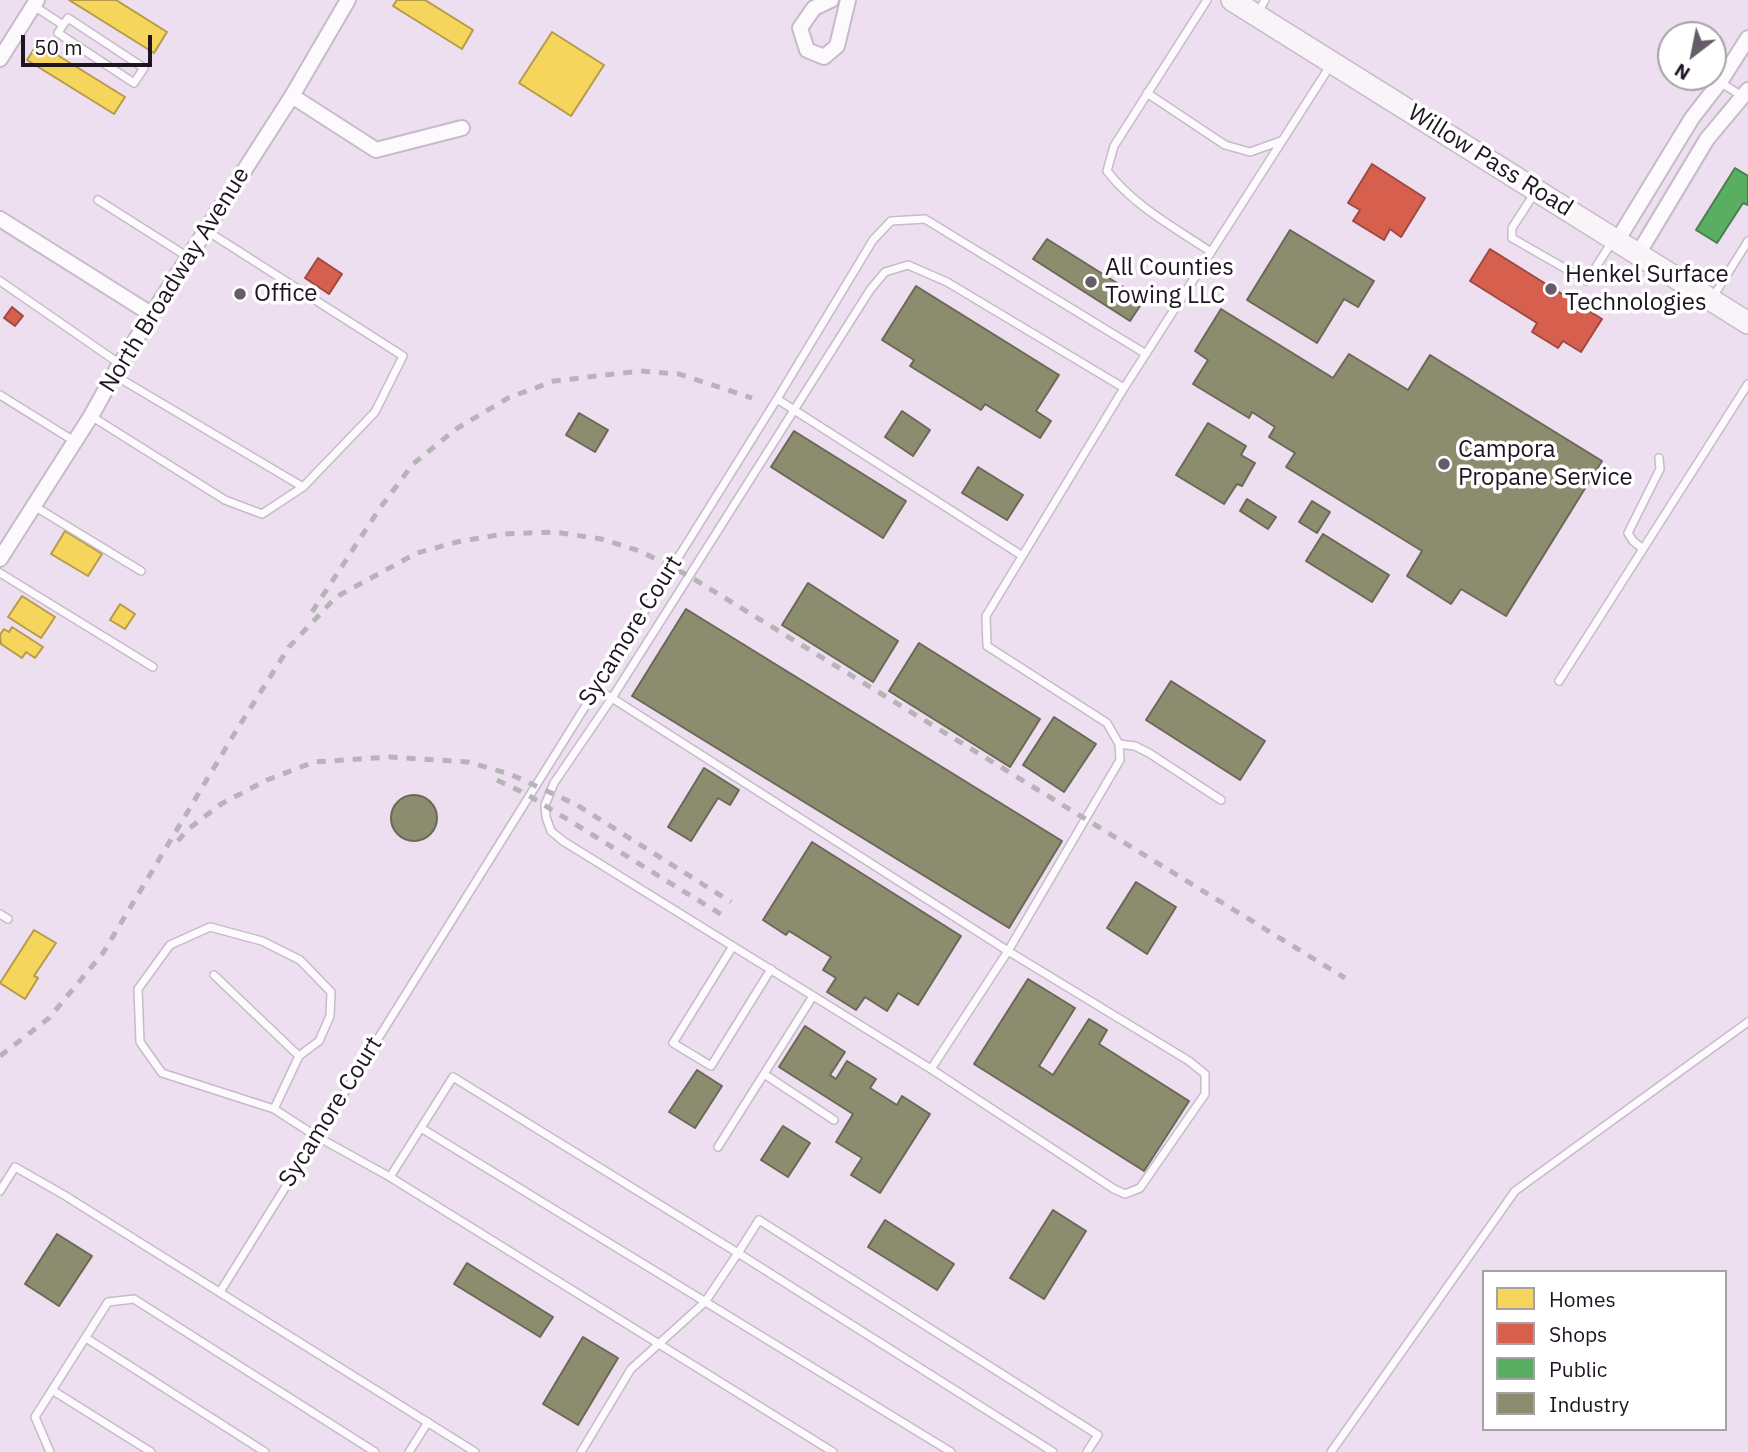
<!DOCTYPE html>
<html>
<head>
<meta charset="utf-8">
<style>
	body { margin:0 }
	#map { position:relative; width:1748px; height:1452px; overflow:hidden; background:#eddff0; font-family:"IBM Plex Sans",sans-serif }
	canvas { display:block }
	.legend { position:absolute; left:1482px; top:1270px; width:245px; height:161px; box-sizing:border-box; background:#fff; border:2px solid #a5a1a6; margin:0; padding:9px 12px; list-style:none; font-size:21px; color:#1e1520 }
	.legend li { display:flex; align-items:center; gap:14px; height:35px }
	.legend b { width:35px; border:2px solid #a5a1a6 }
	.north { position:absolute; left:1657px; top:21px; width:70px; height:70px; box-sizing:border-box; background:#fff; border:2px solid #a5a1a6; border-radius:50%; rotate:212deg; font-size:19px; font-weight:700; line-height:28px; text-align:center; color:#1e1520 }
	.north::after { content:''; display:block; margin:auto; width:24px; height:32px; background:#665c69; clip-path:polygon(50% 0,100% 100%,50% 72%,0 100%) }
	.scale { position:absolute; left:21px; top:35px; width:131px; height:32px; box-sizing:border-box; border:4px solid #1e1520; border-top:0; padding-left:9px; font-size:21px; line-height:24px; white-space:nowrap; color:#1e1520; -webkit-text-stroke:5px #fff; paint-order:stroke }
</style>
</head>
<body>
<div id="map">
<canvas width="1748" height="1452"></canvas>
<ul class="legend">
<li><b style="height:19px;background:#f6d55c"></b>Homes</li>
<li><b style="height:19px;background:#d6604d"></b>Shops</li>
<li><b style="height:19px;background:#5aae61"></b>Public</li>
<li><b style="height:19px;background:#8c8c6e"></b>Industry</li>
</ul>
<div class="north">N</div>
<div class="scale">50 m</div>
</div>
<script>
const g = document.querySelector('canvas').getContext('2d');
g.lineJoin = 'round';
function paint(path, color) { g.fillStyle = color; g.fill(path, 'evenodd'); }
function strokePath(path, color, width, dash) { g.strokeStyle = color; g.lineWidth = width; g.lineCap = dash ? 'butt' : 'round'; g.setLineDash(dash || []); g.stroke(path); }
function drawText(font, color, halo, rows, align = 'center') {
  g.font = font + ' "IBM Plex Sans",sans-serif'; g.lineWidth = 7; g.setLineDash([]); g.textBaseline = 'middle'; g.strokeStyle = halo; g.fillStyle = color; for (const [text, x, y, turn = 0] of rows) {
    g.save(); g.translate(x, y); g.rotate((+turn || 0) * Math.PI / 180); g.textAlign = isNaN(turn) ? turn : align; if (halo) g.strokeText(text, 0, 0); g.fillText(text, 0, 0); g.restore();
  }
}
const homes = new Path2D(`
	M69 0H116L167 32 154 53Z
	M397 0H425L473 30 462 49 393 6Z
	M552 32 604 65 571 116 519 83Z
	M38 43 125 97 114 114 27 60Z
	M65 531 102 554 88 576 51 554Z
	M22 596 55 617 41 638 8 617Z
	M120 604 135 614 125 629 110 620Z
	M12 627 43 647 35 658 26 652 22 658 1 644 0 635 4 629 9 632Z
	M34 930 56 943 34 976 38 978 25 999 0 983Z`);
const shops = new Path2D(`
	M1372 164 1425 198 1401 237 1390 229 1384 240 1353 221 1360 210 1348 203Z
	M1490 249 1602 319 1581 352 1563 341 1558 348 1532 332 1537 323 1470 281Z
	M318 258 342 274 329 294 305 278Z
	M12 307 23 316 15 326 4 318Z`);
const public = new Path2D(`
	M1735 168 1748 176V205L1743 203 1717 243 1696 230Z`);
const industry = new Path2D(`
	M1290 230 1374 281 1358 307 1344 299 1317 343 1247 300Z
	M1047 239 1144 300 1130 321 1033 259Z
	M916 286 1059 375 1036 411 1051 421 1040 438 985 404 981 410 910 366 914 360 882 340Z
	M1221 309 1333 378 1349 354 1408 390 1430 355 1602 461 1506 616 1461 589 1451 604 1407 576 1422 551 1286 467 1295 453 1269 437 1275 427 1252 412 1249 418 1193 384 1208 360 1195 351Z
	M902 411 930 430 913 456 885 437Z
	M579 413 608 430 595 452 566 435Z
	M1208 423 1246 446 1241 455 1255 463 1242 486 1237 484 1224 504 1176 475Z
	M794 431 906 501 883 538 771 467Z
	M978 467 1023 495 1007 520 962 493Z
	M1247 499 1276 517 1268 529 1240 511Z
	M1312 501 1330 512 1317 533 1299 522Z
	M1323 534 1389 575 1372 602 1306 561Z
	M808 583 898 641 873 682 782 625Z
	M686 609 1062 841 1009 928 632 696Z
	M919 643 1040 719 1010 767 889 691Z
	M1171 681 1265 741 1240 780 1146 720Z
	M1054 717 1096 744 1064 792 1023 765Z
	M704 768 739 790 730 805 718 798 691 841 668 827Z
	M391 818a23 23 0 1 1 46 0a23 23 0 1 1-46 0Z
	M812 842 961 936 918 1005 898 993 887 1011 865 997 856 1010 827 992 836 978 823 970 831 957 789 931 786 935 763 920Z
	M1136 882 1176 907 1147 954 1107 928Z
	M1028 979 1075 1008 1039 1066 1053 1075 1089 1019 1107 1030 1099 1044 1189 1101 1144 1171 974 1064Z
	M805 1026 845 1052 830 1075 836 1079 847 1061 876 1079 870 1088 897 1105 902 1096 930 1114 880 1193 851 1175 862 1158 836 1142 853 1114 779 1067Z
	M697 1070 722 1086 695 1128 669 1112Z
	M783 1126 810 1143 788 1177 761 1160Z
	M1053 1210 1086 1231 1044 1299 1010 1278Z
	M885 1220 954 1264 937 1290 868 1247Z
	M57 1234 92 1256 59 1306 25 1284Z
	M467 1263 553 1317 540 1337 454 1284Z
	M583 1337 618 1358 578 1425 543 1404Z`);
const service = new Path2D(`
	M1207 0 1114 146 1107 171C1134 206 1175 228 1211 252
	M34 6 63 25 58 33 134 83 144 68 68 18 63 25
	M1257 14 1265 0
	M1720 82 1745 98
	M1147 93 1225 145 1250 152 1281 141
	M1534 194 1512 228V238L1587 281 1612 242
	M98 200 188 257
	M0 281 120 364
	M1713 297 1748 241
	M114 375 303 487
	M0 395 74 441
	M777 399 1021 555
	M91 416 225 500 262 514 303 487 375 412 403 356 207 231
	M34 506 141 571
	M1643 549 1633 541 1628 533 1660 469 1659 458
	M0 573 153 667
	M1559 681 1748 384
	M595 688 612 698 1008 951 1189 1061 1205 1074V1094L1140 1188 1125 1194 1114 1189 931 1069 563 841 551 831 546 817 545 805 554 783 612 698 870 290 885 272 908 265 947 282 1124 388
	M1119 744 1135 746 1149 753 1221 800
	M0 914 8 919
	M733 946 673 1043 711 1066 771 969
	M214 975 299 1056
	M931 1069 1008 951 1120 760 1119 744 1107 723 987 646 986 616 1124 388 1330 66
	M764 1074 834 1120
	M274 1109 299 1056 319 1041 330 1016 331 992 300 960 262 941 210 927 170 945 138 989 140 1042 162 1073 274 1109 316 1136 390 1177
	M421 1128 951 1452
	M718 1147 813 996
	M0 1191 15 1167 64 1195 475 1452
	M220 1292 777 399 873 240 891 221 925 219 1146 354
	M86 1338 265 1452
	M52 1390 151 1452
	M50 1452 35 1417 108 1302 134 1299 375 1452
	M409 1452 428 1422
	M581 1452 631 1369 705 1302 738 1253 453 1077 390 1177 833 1452
	M1053 1452 738 1253 759 1220 1098 1435 1087 1452
	M1331 1452 1515 1191 1748 1022`);
const minor = new Path2D(`
	M831 0 814 8 800 28 807 50 824 57 837 46 848 0
	M0 59 37 0
	M292 96 376 150 462 128
	M0 219 151 314
	M1617 241 1692 118 1720 82 1748 38
	M1638 254 1707 139 1748 90
	M0 559 91 416 120 364 292 96 348 0`);
const secondary = new Path2D(`
	M1232 0 1748 323`);
const rail = new Path2D(`
	M312 612 380 508 413 464 456 429 508 398 554 381 640 371 679 374 752 398
	M497 780 528 795 722 915
	M178 841 186 831 221 804 267 780 314 762 390 757 468 762 510 774 577 805 731 902
	M0 1056 49 1018 103 953 236 731 289 647 336 597 417 553 457 542 503 534 555 532 601 539 640 551 689 576 1345 978`);
const markers = [
	[1091,282,7,"#665c69"],
	[1551,289,7,"#665c69"],
	[240,294,7,"#665c69"],
	[1444,464,7,"#665c69"]
];
const streetNames = [
	["Willow Pass Road",1490,161,32],
	["North Broadway Avenue",175,280,-58],
	["Sycamore Court",631,631,-58],
	["Sycamore Court",331,1112,-58]
];
const poiNames = [
	["All Counties",1105,268],
	["Towing LLC",1105,296],
	["Henkel Surface",1565,275],
	["Technologies",1565,303],
	["Office",254,294],
	["Campora",1458,450],
	["Propane Service",1458,478]
];
paint(homes, '#f6d55c');
strokePath(homes, '#b59b4a', 2);
paint(shops, '#d6604d');
strokePath(shops, '#9f4a40', 2);
paint(public, '#5aae61');
strokePath(public, '#48804e', 2);
paint(industry, '#8c8c6e');
strokePath(industry, '#6b6857', 2);
strokePath(service, '#c6bbc8', 10);
strokePath(minor, '#c6bbc8', 18);
strokePath(secondary, '#c6bbc8', 24);
strokePath(service, '#fcfafd', 7);
strokePath(minor, '#fcfafd', 14);
strokePath(secondary, '#f9f4f7', 21);
strokePath(rail, '#b7b4b8', 5, [9, 9]);
for (const [x, y, r, color] of markers) { const dot = new Path2D(); dot.arc(x, y, r, 0, 2 * Math.PI); g.fillStyle = color; g.fill(dot); strokePath(dot, '#fff', 2.5); }
drawText('24px', '#1e1520', '#fff', streetNames);
drawText('24px', '#1e1520', '#fff', poiNames, 'left');
</script>
</body>
</html>
